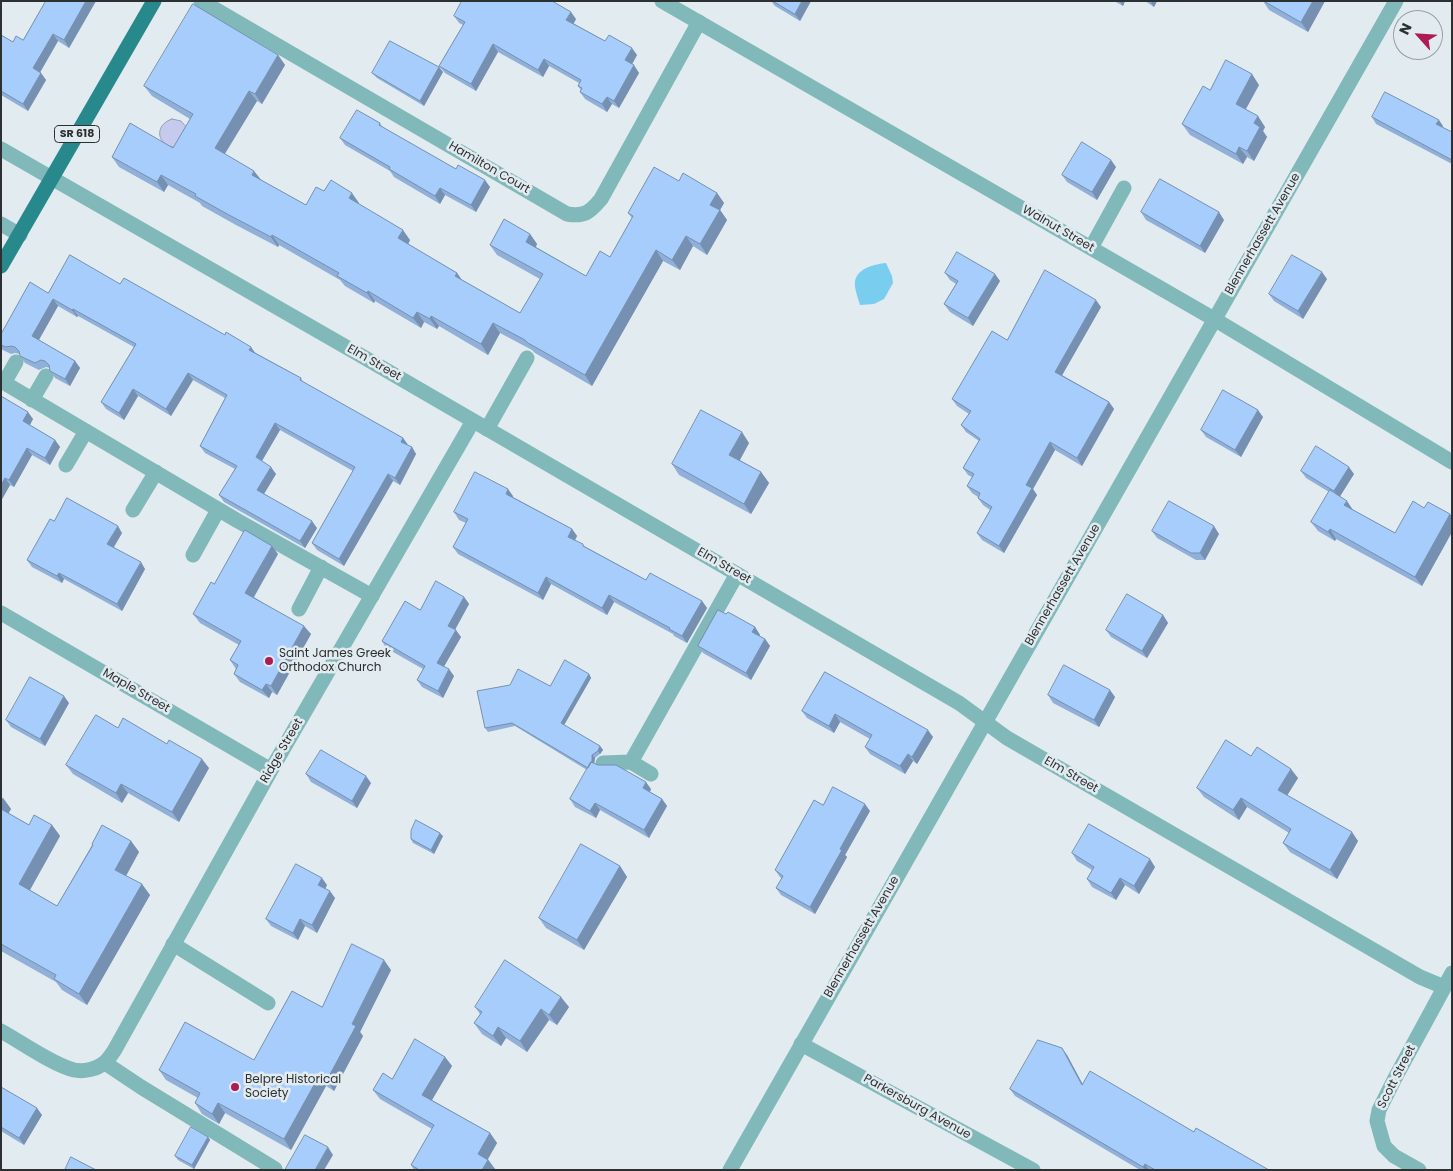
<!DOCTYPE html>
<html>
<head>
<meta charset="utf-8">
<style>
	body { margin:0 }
	#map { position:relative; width:1453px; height:1171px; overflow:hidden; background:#e2ebef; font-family:Poppins,sans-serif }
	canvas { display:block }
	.frame { position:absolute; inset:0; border:2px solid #2d3032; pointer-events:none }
	.north { position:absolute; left:1393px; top:10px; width:50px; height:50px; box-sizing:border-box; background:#e2ebef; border:1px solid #9aa0a3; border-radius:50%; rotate:296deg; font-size:14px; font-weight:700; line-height:20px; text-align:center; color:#2d3032 }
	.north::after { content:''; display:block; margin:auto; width:18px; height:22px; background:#ac1b51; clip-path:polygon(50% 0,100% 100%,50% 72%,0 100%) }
</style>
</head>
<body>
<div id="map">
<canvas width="1453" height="1171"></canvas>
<div class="frame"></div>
<div class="north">N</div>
</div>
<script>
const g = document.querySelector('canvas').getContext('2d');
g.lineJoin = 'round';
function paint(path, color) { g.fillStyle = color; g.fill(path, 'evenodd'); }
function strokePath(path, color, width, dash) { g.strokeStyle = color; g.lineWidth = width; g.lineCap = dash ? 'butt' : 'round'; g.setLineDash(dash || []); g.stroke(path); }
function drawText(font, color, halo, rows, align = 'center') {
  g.font = font + ' Poppins,sans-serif'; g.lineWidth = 5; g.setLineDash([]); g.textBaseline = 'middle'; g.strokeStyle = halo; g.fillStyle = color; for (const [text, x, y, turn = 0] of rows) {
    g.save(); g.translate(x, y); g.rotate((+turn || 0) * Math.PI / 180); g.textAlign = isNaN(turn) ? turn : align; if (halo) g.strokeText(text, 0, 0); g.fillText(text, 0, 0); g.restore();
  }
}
const green = new Path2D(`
	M886 263 892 276 893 283 884 299 874 304 860 305C858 298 854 288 855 281 858 268 875 264 886 263Z`);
const water = new Path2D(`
	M172 119 181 121 187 128 176 147C157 147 153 125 172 119Z`);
const service = new Path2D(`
	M201 1 567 214C585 217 590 212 601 199L699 22
	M1 224 20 235
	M1091 248 1124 188
	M1 381 238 521 372 596
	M4 383 16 362
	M32 400 46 376
	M487 429 527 358
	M66 465 86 431
	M133 510 156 472
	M193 555 218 510
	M299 609 321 567
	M631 762 737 574
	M603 763 631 762 651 774
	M173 944 268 1003
	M105 1063 141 1087 275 1169`);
const minor = new Path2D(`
	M662 1 1214 319 1452 462
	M1 149 360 355 959 703 1007 738 1420 977 1444 987
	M1 613 271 770
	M1 1031C21 1042 53 1065 74 1070 84 1072 97 1069 104 1063 108 1060 111 1055 114 1051L271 770 473 421
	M801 1044 1033 1170
	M1419 1170 1394 1156 1384 1146 1377 1121 1379 1110 1395 1078 1452 973`);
const tertiary = new Path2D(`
	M730 1170 1396 1`);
const primary = new Path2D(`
	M1 266 154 1`);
const wall = new Path2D(`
	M46 1H96L69 48 58 41 40 72 46 80 28 111 1 95V35L13 42 23 40Z
	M771 1H811L800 21 775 6Z
	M1114 1H1125L1123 6Z
	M1145 1H1157L1154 7Z
	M1263 1H1325L1308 32 1269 10Z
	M454 16 576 19 573 23 605 41 637 55 632 64 639 73 619 108 612 104 607 112 585 99 580 92 581 90 578 86 579 83 549 66 543 77 498 52 476 91 445 73 439 66 463 25 459 23Z
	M278 55 285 65 262 104 257 101 225 154 261 180 306 205 324 191 359 203V204L410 240 408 244 457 273 462 280 520 313 540 279 497 255 490 245 530 234 537 244 536 247 586 276 610 257 632 218 628 213 679 181 717 193 724 203 720 210 727 220 707 255 693 246 680 270 663 261 592 386 535 353 532 350 500 333 488 355 439 326 437 329 424 322 421 328 375 301 374 303 345 286 340 280 279 245 278 247 236 225 202 206 200 203 168 185 164 192 119 167 112 157 173 148 190 119 152 96 144 86Z
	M439 67 443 72 424 106 377 78 372 73Z
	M1259 85 1246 109 1265 127 1263 131 1267 137 1254 161 1247 157 1243 164 1190 135 1182 124 1210 90Z
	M1372 117 1443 126 1442 127 1452 132V164L1376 124Z
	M380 123 383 128 456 169 490 187 476 212 445 195 440 204 394 177 390 171 345 145 340 138Z
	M1116 167 1097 200 1067 182 1062 175Z
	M1141 212 1224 220 1205 253 1146 220Z
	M945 273 1000 281 973 326 950 312 944 304 956 284 950 280Z
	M1327 279 1303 319 1274 301 1269 294Z
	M120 284 256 353 301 378 303 382 403 438 408 445 412 447 416 454 400 485 393 481 344 566 317 550 312 543 353 471 280 430 262 461 276 474 264 494 317 528 305 548 224 502 219 495 235 469 205 453 200 446 225 398 193 380 171 416 138 396 124 420 106 409 101 402 134 347 78 316 77 317 58 306 39 340 75 361 80 368 70 386 55 378 50 371V368L46 367 39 370 25 363 20 356V354L15 353 11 354 1 349V334L48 293Z
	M1101 307 1062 375 1109 402 1114 409 1082 466 1055 450 1033 489 1037 495 1004 553 982 540 977 533 990 510 983 505 978 498V497L972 493 967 486 972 477 968 475 963 468 979 441 966 432 961 425 969 414 957 406 952 399 1007 340Z
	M1 396 33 419 30 425 55 440 60 447 50 465 32 455 14 487 10 485 1 501Z
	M1263 417 1241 457 1206 437 1201 430Z
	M749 443 740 460 761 472 769 483 751 514 679 475 672 464Z
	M1301 471 1354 474 1340 496 1353 510 1395 533 1424 508 1450 514 1452 517V532L1422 586 1336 539 1335 541 1318 531 1311 522 1329 492 1306 478Z
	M513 496V497L572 529 577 536 575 540 586 547 646 580 702 601 707 608 687 643 674 636 673 634 614 602 607 615 551 584 543 600 458 554 453 547 466 523 459 520 454 512Z
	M1152 531 1219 534 1205 560H1196L1157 538Z
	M122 533 114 547 145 569 122 611 64 579 62 583 32 567 27 560Z
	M278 554 254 597 311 634 277 695 272 692 269 698 240 682 234 674 236 669 230 660 239 645 200 623 193 614 214 584Z
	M464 597 469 604 455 630 461 637 444 666 454 676 443 698 422 687 417 680 423 669 386 648 382 641 420 610Z
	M726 614 755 627 760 635 759 636 765 639 770 646 751 680 703 653 698 646Z
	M1163 615 1168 623 1147 658 1111 637 1106 630Z
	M825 672 933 737 917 764 913 761 905 774 870 754 865 747 870 739 840 722 834 733 807 718 802 711Z
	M589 674 591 678 564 725 600 746 603 750 600 754 595 758 594 763 651 789 650 792 662 799 667 806 649 838 600 810 596 818 575 807 570 799 587 770 515 726 488 732 485 728 550 686Z
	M1048 695 1115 697 1099 727 1053 703Z
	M69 703 45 746 11 727 6 720Z
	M118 728 209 768 179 822 128 793 122 803 73 774 66 765Z
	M1251 756 1298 778 1287 795 1358 841 1337 879 1290 852 1283 843 1289 833 1247 807 1239 820 1204 797 1197 788Z
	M306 774 371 783 357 808 311 782Z
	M1 797 3 798 11 809 8 813 29 825H52L60 836 30 890 57 906 92 845V844L131 841 139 852 126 876 150 895 87 1005 62 990 56 982 1 951Z
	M823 805 870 811 845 855 847 857 815 914 781 895 776 888 782 879 780 877 775 870Z
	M443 836 434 854 413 843 411 839Z
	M1072 853 1155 867 1139 894 1125 885 1116 900 1092 887 1087 879 1092 870 1077 861Z
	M620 866 627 877 584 950 546 928 539 918Z
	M327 885 325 889 335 898 317 933 305 926 298 940 271 926 266 919Z
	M391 970 360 1032 363 1036 334 1091 326 1086 291 1150 225 1113 219 1124 202 1114 195 1103 198 1098 166 1080 159 1070 254 1060 322 1007Z
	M475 1007H569L557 1025 549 1020 527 1052 506 1038 501 1046 482 1034 474 1023 480 1014Z
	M1067 1055 1082 1084 1194 1132 1269 1170H1140L1015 1096 1010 1089Z
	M445 1057 452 1066 432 1100 490 1133 497 1143 488 1159 495 1169 494 1170H414L411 1165 432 1129 380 1099 373 1090 392 1079Z
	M1 1087 42 1115 24 1145 1 1131Z
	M208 1137 210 1140 194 1169 178 1160 175 1156Z`);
const shadedWall = new Path2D(`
	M86 1H96L69 48 64 40Z
	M802 1H811L800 21 795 14Z
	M1121 1H1125L1123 6 1120 2Z
	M1152 1H1157L1154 7 1151 3Z
	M1313 1H1325L1308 32 1301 22Z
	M571 12 576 19 572 27 566 20Z
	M53 34 58 41 38 76 33 68Z
	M493 44 498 52 476 91 471 84Z
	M632 48 637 55 630 68 625 60Z
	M278 55 285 65 262 104 255 94Z
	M544 59 549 66 543 77 538 70Z
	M634 65 639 73 619 108 614 101Z
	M439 67 443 72 424 106 420 101Z
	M41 73 46 80 28 111 23 104Z
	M1252 74 1259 85 1243 114 1236 104Z
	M249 91 257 101 222 158 215 148Z
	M607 97 612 104 607 112 602 104Z
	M1258 116 1265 127 1263 131 1267 137 1254 161 1247 151 1254 123Z
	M1439 120 1443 126 1441 130 1436 124Z
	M1239 147 1247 157 1243 164 1236 154Z
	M1111 160 1116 167 1097 200 1092 192Z
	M254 171 262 181 252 175Z
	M161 175 168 185 164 192 157 182Z
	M485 180 490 187 476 212 471 205Z
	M440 188 445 195 440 204 435 196Z
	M352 193 359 203 356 209 349 198Z
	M717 193 724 203 720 210 727 220 707 255 700 244 710 205Z
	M1219 212 1224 220 1205 253 1200 246Z
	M403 230 410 240 406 249 398 238Z
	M530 234 537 244 533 252 526 242Z
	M272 235 279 245 278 247 271 237Z
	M686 236 693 246 680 270 672 260Z
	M656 250 663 261 592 386 585 375Z
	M1322 272 1327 279 1303 319 1298 311Z
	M457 273 464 283 455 276Z
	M995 274 1000 281 973 326 968 318Z
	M368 291 375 301 374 303 367 293Z
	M53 299 58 306 37 343 32 336Z
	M1096 300 1101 307 1060 379 1055 372Z
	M73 309 78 316 77 317 72 310Z
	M417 312 424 322 421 328 413 318Z
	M431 316 439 326 437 329 430 319Z
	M493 323 500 333 488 355 481 344Z
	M251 347 256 354 249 350Z
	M75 361 80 368 70 386 65 379Z
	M188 373 193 380 171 416 166 409Z
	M133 389 138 396 124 420 119 413Z
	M1109 402 1114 409 1082 466 1077 458Z
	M1258 410 1263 417 1241 457 1235 450Z
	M28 412 33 419 28 428 23 421Z
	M275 423 280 430 260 464 256 457Z
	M742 432 749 443 737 465 729 455Z
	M403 438 408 445 401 442Z
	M55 440 60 447 50 465 45 458Z
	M1050 442 1055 450 1033 489 1037 495 1004 553 999 546 1026 485Z
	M412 447 416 454 400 485 395 478Z
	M27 448 32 455 14 487 9 480Z
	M271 467 276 474 262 497 257 490Z
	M1349 467 1354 474 1339 498 1334 491Z
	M761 472 769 483 751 514 744 504Z
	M388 474 393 481 344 566 339 559Z
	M5 478 10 485 1 501V485Z
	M508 489 513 496 511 501 506 494Z
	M1347 501 1353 510 1344 505Z
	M1450 514 1452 517V532L1422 586 1415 577Z
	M312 521 317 528 305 548 300 541Z
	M118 526 122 533 112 550 107 544Z
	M1214 526 1219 534 1205 560 1200 553Z
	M572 529 577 536 573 544 568 537Z
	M1330 529 1336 539 1335 541 1328 532Z
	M272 546 278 554 251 602 245 593Z
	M141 562 145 569 122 611 117 604Z
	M59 573 64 579 62 583 57 576Z
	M546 577 551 584 543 600 538 593Z
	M609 595 614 602 607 615 602 608Z
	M464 597 469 604 453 633 448 626Z
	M702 601 707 608 687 643 682 636Z
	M1163 615 1168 623 1147 658 1142 651Z
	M304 626 311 634 277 695 271 686Z
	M755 627 760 635 757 639 752 632Z
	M456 630 461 637 442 670 437 663Z
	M765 639 770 646 751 680 746 673Z
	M449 669 454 676 443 698 438 691Z
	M589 674 591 678 563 727 561 723Z
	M266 684 272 692 269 698 262 690Z
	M1110 690 1115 697 1099 727 1094 720Z
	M64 696 69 703 45 746 40 739Z
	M835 714 840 722 834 733 829 726Z
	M928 730 933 737 917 764 912 757Z
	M600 746 603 750 600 754 598 751Z
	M908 754 913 761 905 774 900 766Z
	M592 755 595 758 594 765 590 772Z
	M202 759 209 768 179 822 172 812Z
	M1291 769 1298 778 1285 799 1278 790Z
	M366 776 371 783 357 808 352 801Z
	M646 782 651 789 648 795 643 788Z
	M121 784 128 793 122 803 116 793Z
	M3 798 11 809 6 818 1 812V800Z
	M1241 798 1247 807 1239 820 1233 810Z
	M662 799 667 806 649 838 644 830Z
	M595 803 600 810 596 818 590 811Z
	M865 804 870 811 845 855 847 857 815 914 810 907 840 849Z
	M52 825 60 836 27 895 19 884Z
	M1352 832 1358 841 1337 879 1330 870Z
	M440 833 443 836 434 854 431 850Z
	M131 841 139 852 123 881 115 870Z
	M1150 859 1155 867 1139 894 1134 886Z
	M620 866 627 877 584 950 577 940Z
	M322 878 327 885 323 893 318 885Z
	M1120 878 1125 885 1116 900 1111 893Z
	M142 884 150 895 87 1005 79 994Z
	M330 891 335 898 317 933 312 925Z
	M300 919 305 926 298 940 293 933Z
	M384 960 391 970 360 1032 363 1036 334 1091 327 1080 352 1024Z
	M561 997 569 1007 557 1025 549 1015Z
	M541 1009 549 1020 527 1052 520 1041Z
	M498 1027 506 1038 501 1046 493 1036Z
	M1062 1048 1067 1055 1087 1092 1082 1085Z
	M445 1057 452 1066 429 1105 422 1095Z
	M319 1076 326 1086 291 1150 284 1139Z
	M218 1103 225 1113 219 1124 212 1114Z
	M37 1108 42 1115 24 1145 19 1138Z
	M490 1133 497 1143 485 1164 478 1154Z
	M208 1137 210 1140 194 1169 192 1165Z
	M328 1147 333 1155 324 1170H315Z
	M488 1160 495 1169 494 1170H482Z
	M1145 1164 1149 1170H1145L1143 1167Z`);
const building = new Path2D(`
	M46 1H86L64 40 53 34 33 68 41 73 23 104 1 91V35L13 42 16 36 23 40Z
	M462 1H552L571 12 566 20 605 41 609 35 632 48 625 60 634 65 614 101 607 97 602 104 580 92 582 88 578 86 581 80 544 59 538 70 493 44 471 84 439 66 465 22 454 16Z
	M773 1H802L795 14Z
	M1264 1H1313L1301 22Z
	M193 4 278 55 255 94 249 91 215 148 254 171 252 175 306 205 316 187 324 191 331 180 352 193 349 198 403 230 398 238 457 273 455 276 520 313 543 274 490 245 504 219 530 234 526 242 586 276 600 251 610 257 633 216 628 213 654 167 679 181 683 173 717 193 710 205 720 210 700 244 686 236 672 260 656 250 585 375 528 343 525 340 493 323 481 344 431 316 430 319 417 312 413 318 368 291 367 293 337 276 339 273 272 235 271 237 229 215 195 196 196 194 161 175 157 182 112 157 130 123 173 148 193 114 144 86Z
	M390 41 439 67 420 101 372 73Z
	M1226 60 1252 74 1236 104 1258 116 1254 123 1260 127 1247 151 1239 147 1236 154 1182 124 1203 86 1210 90Z
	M1385 92 1439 120 1436 124 1452 132V160L1372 117Z
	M357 110 380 123 379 125 456 169 458 165 485 180 471 205 440 188 435 196 389 169 390 167 340 138Z
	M1082 142 1111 160 1092 192 1062 175Z
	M1160 179 1219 212 1200 246 1141 212Z
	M957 252 995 274 968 318 944 304 958 281 945 273Z
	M70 255 120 284 124 278 225 335 226 332 251 347 249 350 301 378 300 380 403 438 401 442 412 447 395 478 388 474 339 559 312 543 355 467 275 423 256 457 271 467 257 490 312 521 300 541 219 495 237 466 200 446 227 395 188 373 166 409 133 389 119 413 101 402 136 344 73 309 72 310 53 299 32 336 75 361 65 379 50 371 49 365 45 361 41 360 35 363 20 356 19 351 15 347 11 346 6 347 1 345V334L30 282 48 293Z
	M1292 255 1322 272 1298 311 1269 294Z
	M1045 270 1096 300 1055 372 1109 402 1077 458 1050 442 1026 485 1032 488 999 546 977 533 992 507 978 498 980 493 967 486 974 474 963 468 980 439 961 425 971 411 952 399 992 331 1007 340Z
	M1223 390 1258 410 1235 450 1201 430Z
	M1 396 28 412 23 421 55 440 45 458 27 448 9 480 5 478 1 485Z
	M701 410 742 432 729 455 761 472 744 504 672 464Z
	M1316 446 1349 467 1334 491 1301 471Z
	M475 472 508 489 506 494 572 529 568 537 583 544V546L646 580 650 573 702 601 682 636 669 629 670 628 609 595 602 608 546 577 538 593 453 547 468 519 454 512Z
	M1330 490 1347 501 1344 505 1395 533 1413 501 1424 508 1428 502 1450 514 1415 577 1330 529 1328 532 1311 522Z
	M67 498 118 526 107 544 141 562 117 604 59 573 57 576 27 560 50 519 54 521Z
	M1169 501 1214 526 1200 553H1191L1152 531Z
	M245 530 272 546 245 593 304 626 271 686 266 684 262 690 234 674 238 665 230 660 241 641 193 614 211 582 214 584Z
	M436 581 464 597 448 626 456 630 437 663 449 669 438 691 417 680 425 666 382 641 405 601 420 610Z
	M1127 594 1163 615 1142 651 1106 630Z
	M718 610 726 614 728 612 755 627 752 632 765 639 746 673 698 646Z
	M565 660 589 674 561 723 600 746 598 751 592 755V761L588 768 512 723 485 728 477 691 510 685 518 669 550 686Z
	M1064 665 1110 690 1094 720 1048 695Z
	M825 672 928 730 912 757 908 754 900 766 865 747 872 735 835 714 829 726 802 711Z
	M30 677 64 696 40 739 6 720Z
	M96 715 118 728 123 718 167 744 169 740 202 759 172 812 121 784 116 793 66 765Z
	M1226 740 1251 756 1257 747 1291 769 1278 790 1352 832 1330 870 1283 843 1291 829 1241 798 1233 810 1197 788Z
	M321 750 366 776 352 801 306 774Z
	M591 762 598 765H616L646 782 643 788 662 799 644 830 595 803 590 811 570 799Z
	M833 787 865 804 840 849 842 850 810 907 776 888 783 876 775 870 814 800 823 805Z
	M1 809 29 825 34 815 52 825 19 884 57 906 93 845 92 844 102 825 131 841 115 870 142 884 79 994 54 979 56 975 1 944Z
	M416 820 440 833 431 850 411 839V831Z
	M1089 824 1150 859 1134 886 1120 878 1111 893 1087 879 1094 867 1072 853Z
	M581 844 620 866 577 940 539 918Z
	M296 864 322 878 318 885 330 891 312 925 300 919 293 933 266 919Z
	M352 944 384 960 352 1024 356 1026 327 1080 319 1076 284 1139 218 1103 212 1114 195 1103 200 1093 159 1070 185 1022 254 1060 292 991 322 1007Z
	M505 960 561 997 549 1015 541 1009 520 1041 498 1027 493 1036 474 1023 482 1012 475 1007Z
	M415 1039 445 1057 422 1095 490 1133 478 1154 488 1160 482 1170H418V1169L411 1165 434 1125 373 1090 383 1073 392 1079Z
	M1038 1040 1062 1048 1082 1085 1090 1071 1194 1132 1196 1128 1269 1170H1155L1145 1164 1143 1167 1010 1089Z
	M1 1087 37 1108 19 1138 1 1127Z
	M191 1127 208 1137 192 1165 175 1156Z
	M305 1135 328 1147 315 1170H285Z
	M71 1157 96 1170H65Z`);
const markers = [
	[269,661,5,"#ac1b51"],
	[235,1087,5,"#ac1b51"]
];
const shields = [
	[77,134,45]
];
const shieldNames = [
	["SR 618",77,134]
];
const streetNames = [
	["Hamilton Court",489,168,30],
	["Walnut Street",1058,229,30],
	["Blennerhassett Avenue",1263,234,-60],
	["Elm Street",374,363,30],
	["Elm Street",724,566,30],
	["Blennerhassett Avenue",1063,585,-60],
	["Maple Street",136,691,30],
	["Ridge Street",282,751,-60],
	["Elm Street",1071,775,30],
	["Blennerhassett Avenue",862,937,-60],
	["Scott Street",1397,1077,-63],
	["Parkersburg Avenue",917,1107,29]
];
const poiNames = [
	["Saint James Greek",279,654],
	["Orthodox Church",279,668],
	["Belpre Historical",245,1080],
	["Society",245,1094]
];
paint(green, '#79cdee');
paint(water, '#c7caef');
strokePath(water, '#999cb6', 1);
strokePath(service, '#81b8b9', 15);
strokePath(minor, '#81b8b9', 15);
strokePath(tertiary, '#81b8b9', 15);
strokePath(primary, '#27898b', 15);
paint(wall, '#90b0d9');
paint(shadedWall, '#7590b0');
paint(building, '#a7cdfc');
strokePath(building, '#7590b0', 1);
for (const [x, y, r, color] of markers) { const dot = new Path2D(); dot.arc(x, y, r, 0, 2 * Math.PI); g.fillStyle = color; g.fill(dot); strokePath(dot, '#e2ebef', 2); }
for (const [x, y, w] of shields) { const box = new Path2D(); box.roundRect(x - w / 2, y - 8.5, w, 17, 4); g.fillStyle = '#e2ebef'; g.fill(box); strokePath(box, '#2d3032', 1); }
drawText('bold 11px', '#2d3032', null, shieldNames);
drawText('12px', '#2d3032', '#e2ebef', streetNames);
drawText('12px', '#2d3032', '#e2ebef', poiNames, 'left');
</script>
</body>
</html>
